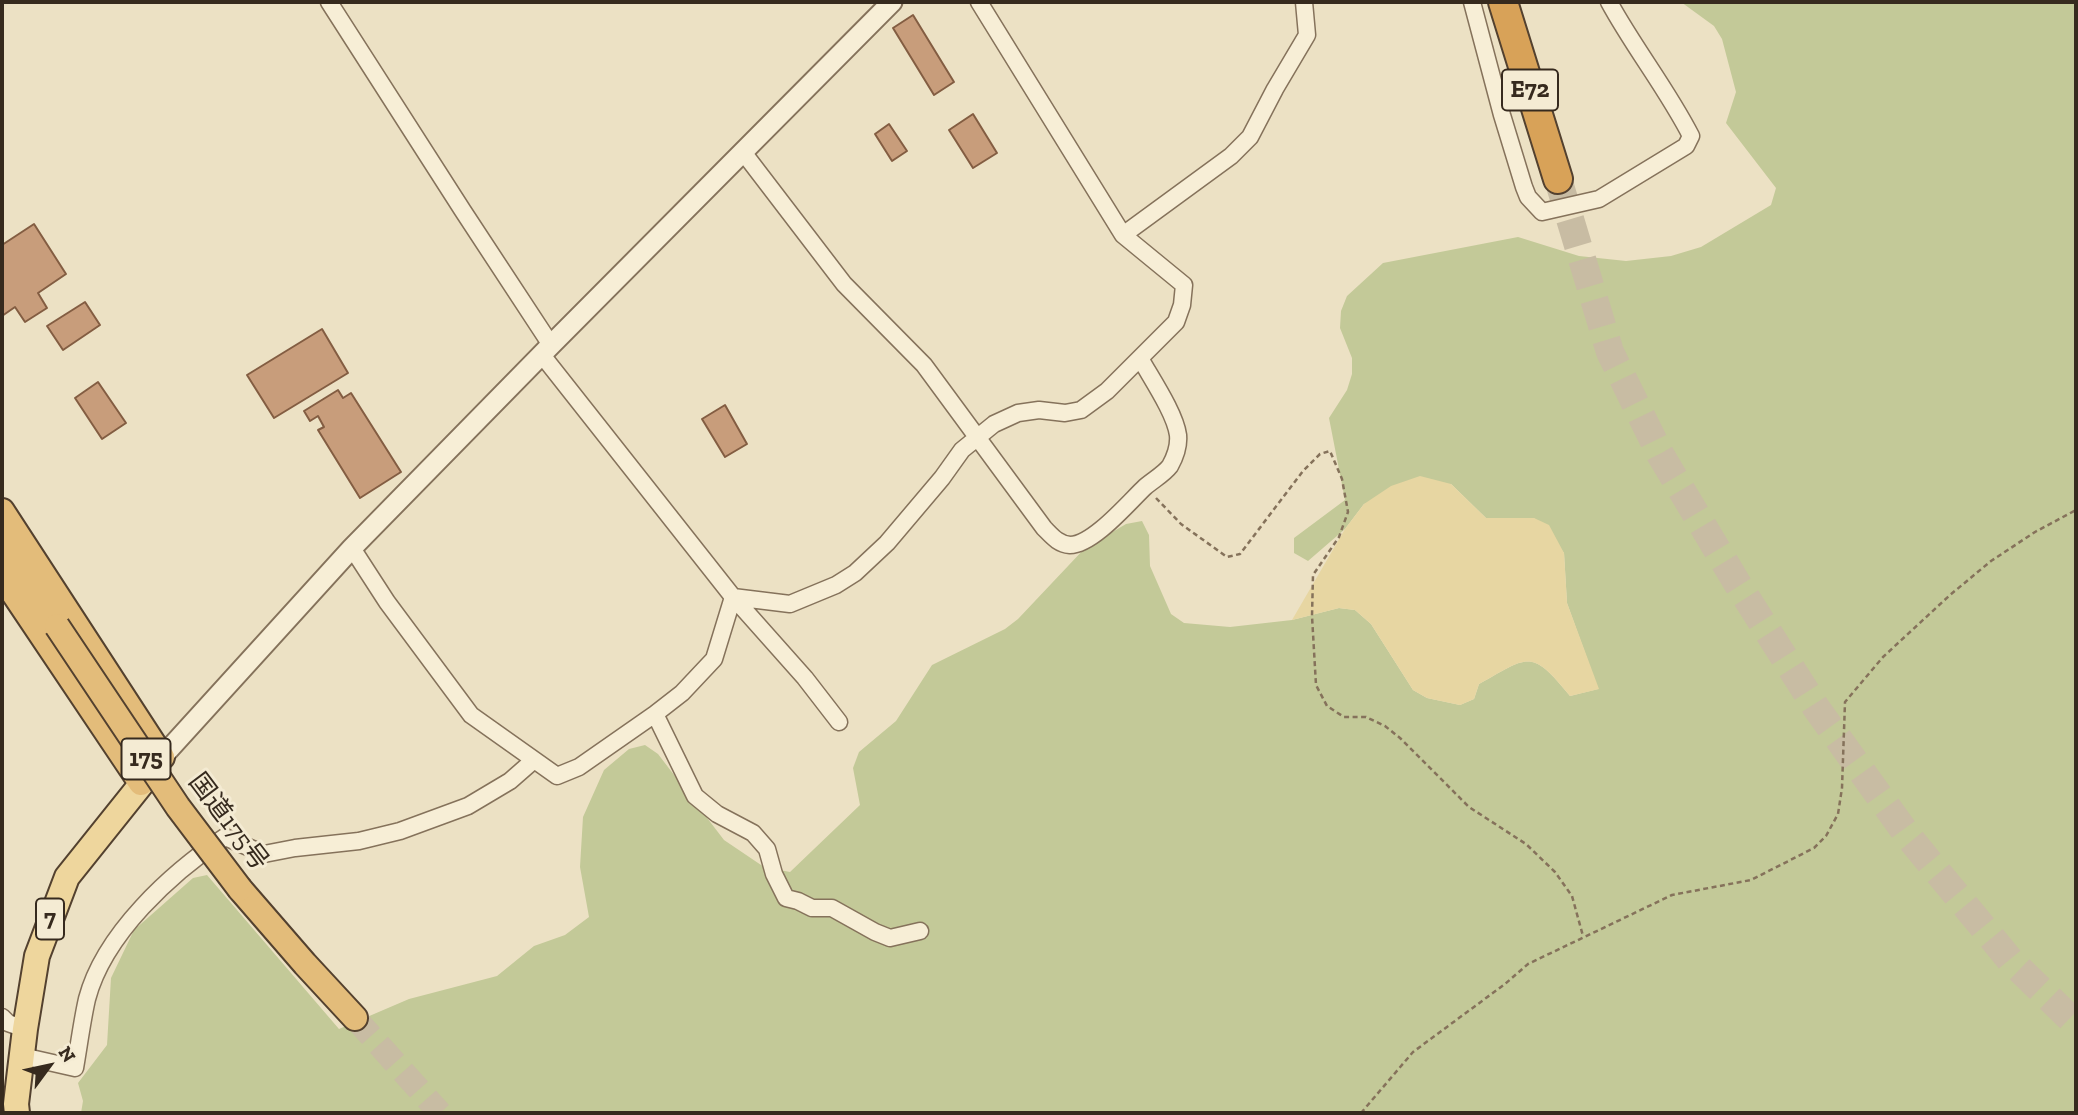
<!DOCTYPE html>
<html>
<head>
<meta charset="utf-8">
<style>
	body { margin:0 }
	#map { position:relative; width:2078px; height:1115px; overflow:hidden; background:#ece1c4; font-family:"Zilla Slab",serif }
	canvas { display:block }
	.frame { position:absolute; inset:0; border:4px solid #362a1e; pointer-events:none }
	.north { position:absolute; left:14px; top:1031px; width:70px; height:70px; -webkit-text-stroke:5px #f4ebd3; paint-order:stroke; rotate:57deg; font-size:19px; font-weight:700; line-height:28px; text-align:center; color:#362a1e }
	.north::after { content:''; display:block; margin:auto; width:24px; height:32px; background:#362a1e; clip-path:polygon(50% 0,100% 100%,50% 72%,0 100%) }
</style>
</head>
<body>
<div id="map">
<canvas width="2078" height="1115"></canvas>
<div class="frame"></div>
<div class="north">N</div>
</div>
<script>
const g = document.querySelector('canvas').getContext('2d');
g.lineJoin = 'round';
function paint(path, color) { g.fillStyle = color; g.fill(path, 'evenodd'); }
function strokePath(path, color, width, dash) { g.strokeStyle = color; g.lineWidth = width; g.lineCap = dash ? 'butt' : 'round'; g.setLineDash(dash || []); g.stroke(path); }
function drawText(font, color, halo, rows, align = 'center') {
  g.font = font + ' "Zilla Slab","Noto Sans JP",serif'; g.lineWidth = 6; g.setLineDash([]); g.textBaseline = 'middle'; g.strokeStyle = halo; g.fillStyle = color; for (const [text, x, y, turn = 0] of rows) {
    g.save(); g.translate(x, y); g.rotate((+turn || 0) * Math.PI / 180); g.textAlign = isNaN(turn) ? turn : align; if (halo) g.strokeText(text, 0, 0); g.fillText(text, 0, 0); g.restore();
  }
}
const green = new Path2D(`
	M1681 2H2076V1113H81L83 1101 78 1083 107 1045 111 978 134 930 193 878 207 875 339 1029 409 999 497 976 534 946 565 935 589 917 580 867 583 817 604 770 629 749 645 745 658 754 724 840 764 867 790 872 860 805 853 768 859 752 896 721 932 665 1005 629 1018 619 1085 548 1126 524 1142 521 1149 535 1150 566 1171 614 1184 623 1230 627 1292 620 1339 608 1355 610 1371 624 1413 690 1427 698 1460 705 1474 699 1479 684C1529 656 1531 648 1570 696L1598 689 1567 603 1564 553 1534 518H1486L1451 484 1364 504 1345 529 1308 561 1294 553V538L1345 500 1329 418 1347 390 1352 374V358L1340 328 1341 311 1347 296 1383 263 1518 237 1579 256 1626 261 1671 256 1701 247 1771 205 1776 188 1726 123 1736 92 1722 39 1714 26Z`);
const sand = new Path2D(`
	M1420 476 1451 484 1486 518H1534L1549 525 1564 553 1567 603 1599 689 1570 696C1531 648 1529 656 1479 684L1474 699 1460 705 1427 698 1413 690 1371 624 1355 610 1339 608 1292 620 1345 529 1364 504 1391 486Z`);
const building = new Path2D(`
	M913 15 954 82 934 95 893 28Z
	M973 114 997 153 973 168 949 130Z
	M889 124 907 151 892 161 875 134Z
	M34 224 66 274 38 293 47 308 25 322 15 307 2 316V245Z
	M85 302 100 325 63 350 47 326Z
	M322 329 348 373 274 418 247 375Z
	M98 382 126 423 102 439 75 398Z
	M338 390 343 398 351 393 401 472 360 498 318 430 324 427 318 416 310 421 304 411Z
	M725 405 747 444 725 457 702 419Z`);
const trunkTunnel = new Path2D(`
	M355 1018 440 1113`);
const motorwayTunnel = new Path2D(`
	M1558 179 1610 352 1660 454 1737 583 1817 709 1908 836 2010 960 2076 1024`);
const path = new Path2D(`
	M1156 498 1181 524 1227 557 1240 554 1303 471 1320 454 1330 451 1342 479 1348 512 1339 537 1313 575 1312 616 1316 685 1327 706 1344 717H1366L1385 726 1400 738 1469 807 1526 844 1555 872 1572 896 1583 936
	M1361 1113 1413 1052 1505 984 1528 964 1672 895 1751 880 1814 848 1826 836 1838 814 1842 788 1845 702 1883 657 1950 595 1991 561 2035 532 2076 510`);
const minor = new Path2D(`
	M329 2 463 211 551 345
	M1472 2 1502 115 1524 187 1528 197 1542 212 1599 199 1686 146 1691 136C1667 89 1634 48 1609 2
	M743 152 844 284 924 365 1044 528C1052 536 1058 544 1070 545 1093 545 1129 502 1145 487 1153 480 1164 474 1170 466 1175 457 1179 445 1178 435 1175 413 1151 378 1140 358
	M1123 235 1231 156 1250 137 1275 89 1307 35 1304 2
	M542 355 733 597 805 678 839 722
	M352 548 387 602 471 715 557 776 579 767 655 714 682 693 714 659 733 597
	M733 597 790 604 836 585 855 573 887 543 942 478 962 450 994 424 1018 413 1039 410 1065 413 1081 410 1107 391 1176 322 1182 305 1184 285 1123 235 979 2
	M655 714 695 796 717 814 753 833 767 849 774 874 786 898 798 901 812 908H832L875 932 890 938 920 931
	M2 1017 8 1023 25 1029
	M22 1056 75 1068C79 1045 82 1021 87 999 104 934 171 873 225 837L264 854 295 848 359 841 400 831 468 806 510 781 534 760`);
const tertiary = new Path2D(`
	M162 757 352 548 551 345 892 2`);
const primary = new Path2D(`
	M17 1113 16 1104 25 1029 37 956 67 877 155 767`);
const trunk = new Path2D(`
	M2 511 162 757
	M2 543 50 616
	M2 576 141 783
	M240 889 305 964 355 1018`);
const motorway = new Path2D(`
	M1503 2 1558 179`);
const trunkBridge = new Path2D(`
	M57 626 178 807 240 889`);
const shields = [
	[1530,90,56],
	[146,759,49],
	[50,919,28]
];
const shieldNames = [
	["E72",1530,90],
	["175",146,759],
	["7",50,919]
];
const streetNames = [
	["国道175号",228,822,53]
];
paint(green, '#c3c998');
paint(sand, '#e7d6a2');
paint(building, '#c89d7b');
strokePath(building, '#835d42', 2);
strokePath(trunkTunnel, '#c8bca3', 24, [24, 12]);
strokePath(motorwayTunnel, '#c8bca3', 28, [28, 14]);
strokePath(minor, '#85725b', 19);
strokePath(tertiary, '#85725b', 23);
strokePath(primary, '#53412f', 28);
strokePath(trunk, '#53412f', 28);
strokePath(motorway, '#53412f', 32);
strokePath(path, '#85725b', 2.5, [5, 3.5]);
strokePath(minor, '#f7eed6', 16);
strokePath(tertiary, '#f7eed6', 19);
strokePath(primary, '#eed69d', 24);
strokePath(trunk, '#e3bc7a', 24);
strokePath(motorway, '#d8a258', 28);
strokePath(trunkBridge, '#53412f', 28, []);
strokePath(trunkBridge, '#e3bc7a', 24);
for (const [x, y, w] of shields) { const box = new Path2D(); box.roundRect(x - w / 2, y - 20.5, w, 41, 5); g.fillStyle = '#f4ebd3'; g.fill(box); strokePath(box, '#362a1e', 2); }
drawText('bold 24px', '#362a1e', null, shieldNames);
drawText('26px', '#362a1e', '#f4ebd3', streetNames);
</script>
</body>
</html>
